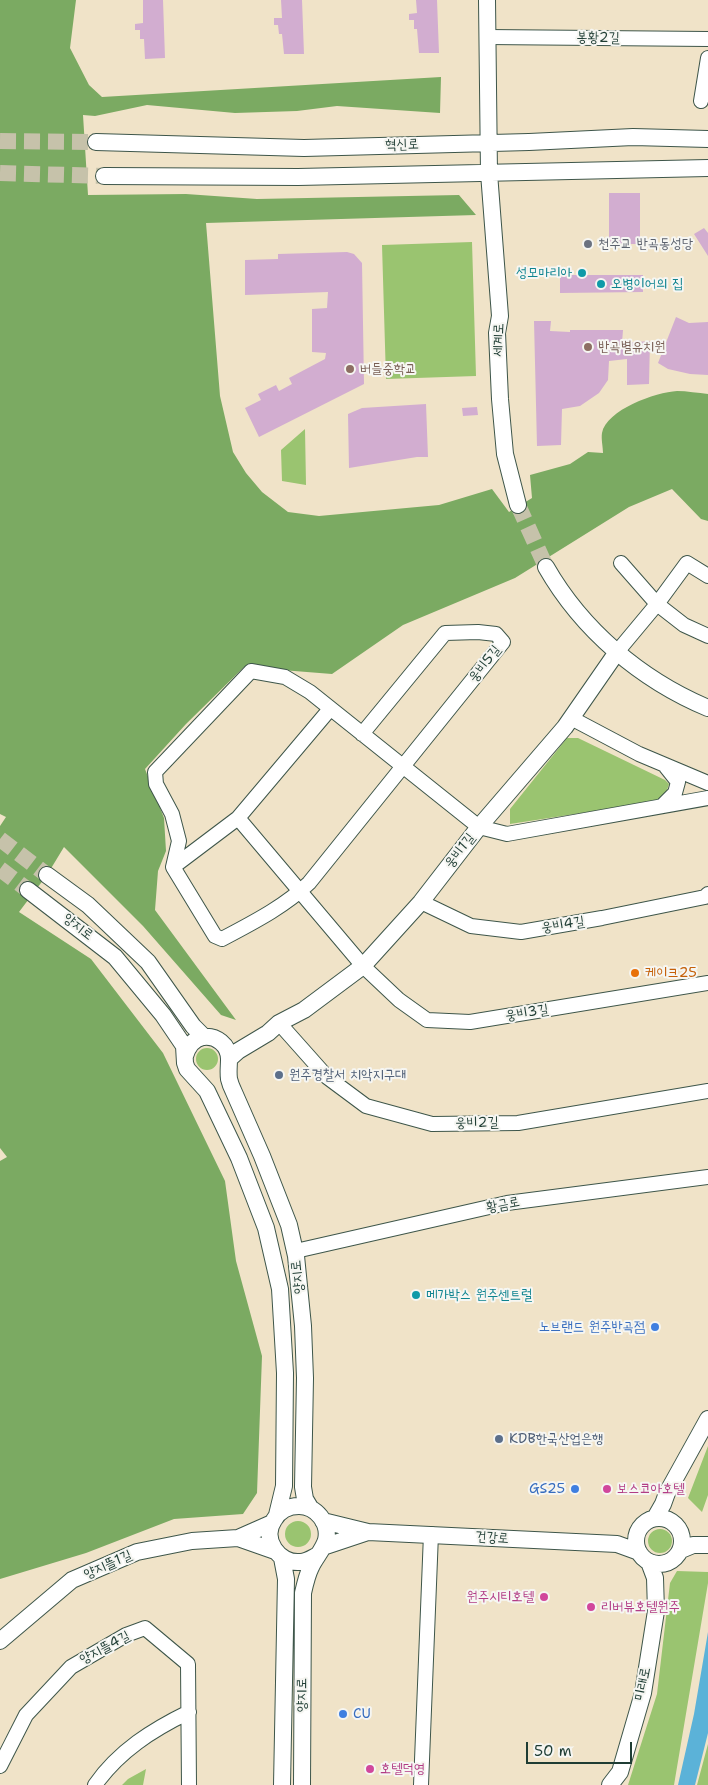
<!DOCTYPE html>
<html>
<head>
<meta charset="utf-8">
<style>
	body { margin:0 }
	#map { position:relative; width:708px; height:1785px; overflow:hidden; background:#f0e3c8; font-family:"Shantell Sans",sans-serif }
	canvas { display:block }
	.scale { position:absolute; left:526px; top:1742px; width:106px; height:22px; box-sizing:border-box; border:2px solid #1f3d34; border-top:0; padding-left:6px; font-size:15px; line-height:18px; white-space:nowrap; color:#1f3d34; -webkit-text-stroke:4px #f6f6f2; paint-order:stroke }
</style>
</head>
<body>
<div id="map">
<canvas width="708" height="1785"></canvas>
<div class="scale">50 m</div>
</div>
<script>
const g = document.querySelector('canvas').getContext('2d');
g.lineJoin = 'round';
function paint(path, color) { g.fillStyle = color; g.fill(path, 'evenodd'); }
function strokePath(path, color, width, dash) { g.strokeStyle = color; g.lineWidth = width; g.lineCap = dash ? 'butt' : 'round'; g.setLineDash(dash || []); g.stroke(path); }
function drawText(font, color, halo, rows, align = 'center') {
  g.font = font + ' "Shantell Sans","Poor Story",sans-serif'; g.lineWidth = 4; g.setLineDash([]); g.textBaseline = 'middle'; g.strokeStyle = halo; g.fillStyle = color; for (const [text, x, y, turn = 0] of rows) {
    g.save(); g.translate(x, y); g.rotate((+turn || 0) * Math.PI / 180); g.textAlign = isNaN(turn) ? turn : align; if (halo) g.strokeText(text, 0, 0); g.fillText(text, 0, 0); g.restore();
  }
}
const green = new Path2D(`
	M472 242 476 376 386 379 382 245Z
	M305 429 306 485 282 481 281 450Z
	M567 738H578L665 780 669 784 665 796 653 802 510 824V809Z
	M196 1059a11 11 0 1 1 22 0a11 11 0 1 1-22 0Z
	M708 1446V1495L702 1512 688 1498Z
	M285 1534a13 13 0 1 1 26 0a13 13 0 1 1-26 0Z
	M648 1541a12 12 0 1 1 24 0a12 12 0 1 1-24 0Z
	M677 1571 708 1572V1583L674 1785H628L657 1694 670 1583Z
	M708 1744V1785H697Z
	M146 1769 143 1785H122L128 1779Z`);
const forest = new Path2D(`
	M0 0H76L70 48 89 85 102 97 441 77 440 113 337 106 297 111 235 113 147 105 95 116 83 115 88 195 186 194 257 199 459 195 476 215 206 223 220 396 233 452 246 473 262 492 288 512 319 516 439 505 492 489 509 512 532 498 530 475 570 464 588 452 603 453C603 447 601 439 602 433 606 410 656 392 677 391 687 391 698 393 708 394V521L701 519 672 489 629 507 515 578 403 625 332 674 244 667 186 724 145 769 164 818 166 851 158 871 155 910 236 1020 221 1015 143 926 64 847 47 875 19 912 91 959 163 1053 225 1181 236 1261 262 1356 257 1493 243 1514 174 1519 86 1553 0 1579V1161L7 1157 0 1148V826L6 817 0 814Z`);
const water = new Path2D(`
	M708 1632V1733L695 1785H678L694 1714Z`);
const building = new Path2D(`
	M143 0H163L165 58 145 59 144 39H140V30H135V24L143 23Z
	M281 0H302L304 54H284L282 34H279L278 25H274V18H282Z
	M416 0H437L439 53H419L417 29H414V20H409V14L417 13Z
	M609 193H640V244H609Z
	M704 228 708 233V256L694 234Z
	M347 252 354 254 362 263 364 384 259 437 245 408 261 400 258 394 276 385 279 391 292 384 289 378 325 359 326 353 312 352V309L327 308 328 292 245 295V260L278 259V254Z
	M560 275H643V292L560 293Z
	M676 317 689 323 708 322V375L690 374 668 369 658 363Z
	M534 321H551L550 331 570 332V330H623L622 343 650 341 649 384 627 385V359L609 361 608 380 599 393 580 406 562 409 561 445 537 446Z
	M426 404 428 457H417L349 468 348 414 362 408Z
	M477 407 478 415 463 416 462 408Z`);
const tertiaryTunnel = new Path2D(`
	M0 141 96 142
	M0 173 104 176
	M518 505 546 567
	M0 839 47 875
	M0 869 28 890`);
const minor = new Path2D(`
	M487 37 708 39
	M701 101 708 58
	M621 563 657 604 684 625 708 636
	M617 652 657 604 687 563 708 576
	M571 718 639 754 708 783
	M662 806 675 793 678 782 666 767
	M238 818 363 966 399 1000 427 1020 470 1022 708 983
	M173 867 179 841 172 814 156 784 155 772 251 671 285 677 310 692 479 827 507 834 708 798
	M173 867 215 936 222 939C252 923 284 907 309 883L503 642 496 634 478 632 445 633 362 734
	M173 867 238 818 330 709
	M421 902 471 926 521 932 602 918 705 897 708 894
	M279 1023 327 1077 366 1106 432 1124 518 1123 708 1091
	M300 1250 507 1203 708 1177
	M0 1766 26 1715 71 1667 126 1635 145 1628 188 1664 189 1785
	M95 1785C119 1751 152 1730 189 1712
	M421 1785 431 1534`);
const tertiary = new Path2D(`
	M487 0 489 173 500 316 497 333 500 399 505 454 518 505
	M96 142 304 148 529 142 633 137 708 139
	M104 176 298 177 708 168
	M546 567C582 630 641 680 708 708
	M47 875 88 905 148 962 193 1026 204 1037
	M28 890 115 957 163 1015 184 1046 185 1063 187 1069 207 1091 239 1158 266 1228 280 1289 285 1373 284 1486 277 1515
	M185 1056C188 1046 193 1039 203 1037 216 1035 229 1045 229 1059 229 1066 228 1072 229 1079 230 1083 231 1086 233 1090L262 1156 289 1225 296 1256 303 1326 305 1378 303 1487 305 1499 311 1509
	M229 1059 238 1051 268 1033 279 1023 304 1010 363 966 421 902 479 827 565 727 617 652
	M636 1541a23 23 0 1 1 46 0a23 23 0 1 1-46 0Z
	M655 1518 663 1504 667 1493 708 1419
	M323 1521 368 1532 617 1544 639 1552
	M238 1538 275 1551
	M323 1547 368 1532
	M681 1550 693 1545H708
	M282 1558 286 1579 282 1785
	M0 1641 72 1580 137 1552 192 1541 238 1538 272 1523
	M302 1785 303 1593C305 1584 307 1575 311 1567 315 1558 323 1550 326 1540 330 1523 316 1506 299 1506 288 1506 279 1511 274 1520 261 1539 279 1564 300 1562 307 1562 312 1558 318 1555
	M610 1785 620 1772 643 1693 656 1611 655 1578 649 1562`);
const markers = [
	[588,244,5,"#6b7280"],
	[582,273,5,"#0f9aa8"],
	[601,284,5,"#0f9aa8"],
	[588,347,5,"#8d6e63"],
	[350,369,5,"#8d6e63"],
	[635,973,5,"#e8710a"],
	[279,1075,5,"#5c6f8a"],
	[416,1295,5,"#0f9aa8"],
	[655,1327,5,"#3f7fe0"],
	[499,1439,5,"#5c6f8a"],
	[575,1489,5,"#3f7fe0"],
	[607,1489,5,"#d1479c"],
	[544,1597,5,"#d1479c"],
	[591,1607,5,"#d1479c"],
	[343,1714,5,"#3f7fe0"],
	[370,1769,5,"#d1479c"]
];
const streetNames = [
	["봉황2길",598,38,1],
	["혁신로",402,145,-2],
	["세계로",499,340,-88],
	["웅비5길",485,664,-52],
	["웅비1길",460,851,-52],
	["웅비4길",563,925,-9],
	["양지로",78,927,38],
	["웅비3길",527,1013,-9],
	["웅비2길",477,1123,-1],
	["황금로",503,1205,-11],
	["양지로",298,1277,-96],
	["건강로",492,1538,4],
	["양지뜰1길",108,1565,-24],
	["양지뜰4길",105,1648,-28],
	["미래로",643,1684,-79],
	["양지로",302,1695,-90]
];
const worshipNames = [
	["천주교 반곡동성당",598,244]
];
const cultureNames = [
	["성모마리아",572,273,"right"],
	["오병이어의 집",611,284],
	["메가박스 원주센트럴",426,1295]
];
const educationNames = [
	["반곡별유치원",598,347],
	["버들중학교",360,369]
];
const foodNames = [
	["케이크25",645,973]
];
const serviceNames = [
	["원주경찰서 치악지구대",289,1075],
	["KDB한국산업은행",509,1439]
];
const shopNames = [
	["노브랜드 원주반곡점",645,1327],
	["GS25",565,1489],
	["CU",353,1714,"left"]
];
const hotelNames = [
	["보스코아호텔",617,1489],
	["원주시티호텔",534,1597,"right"],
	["리버뷰호텔원주",601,1607],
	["호텔덕영",380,1769]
];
paint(green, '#9ac470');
paint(forest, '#7baa62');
paint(water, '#5bb2d8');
paint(building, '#d2add0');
strokePath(tertiaryTunnel, '#c6c2aa', 16, [16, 8]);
strokePath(minor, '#3e564a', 16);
strokePath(tertiary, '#3e564a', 18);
strokePath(minor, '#fff', 14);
strokePath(tertiary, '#fff', 16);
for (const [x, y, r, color] of markers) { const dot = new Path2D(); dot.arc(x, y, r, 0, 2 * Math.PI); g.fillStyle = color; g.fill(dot); strokePath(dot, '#f6f6f2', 2); }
drawText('14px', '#1f3d34', '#f6f6f2', streetNames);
drawText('14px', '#5b616d', '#f6f6f2', worshipNames, 'left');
drawText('14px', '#0d838f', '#f6f6f2', cultureNames, 'left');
drawText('14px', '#785e54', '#f6f6f2', educationNames, 'left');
drawText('14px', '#c56008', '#f6f6f2', foodNames, 'left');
drawText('14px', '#4e5e75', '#f6f6f2', serviceNames, 'left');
drawText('14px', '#366cbe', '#f6f6f2', shopNames, 'right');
drawText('14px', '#b23c85', '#f6f6f2', hotelNames, 'left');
</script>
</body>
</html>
